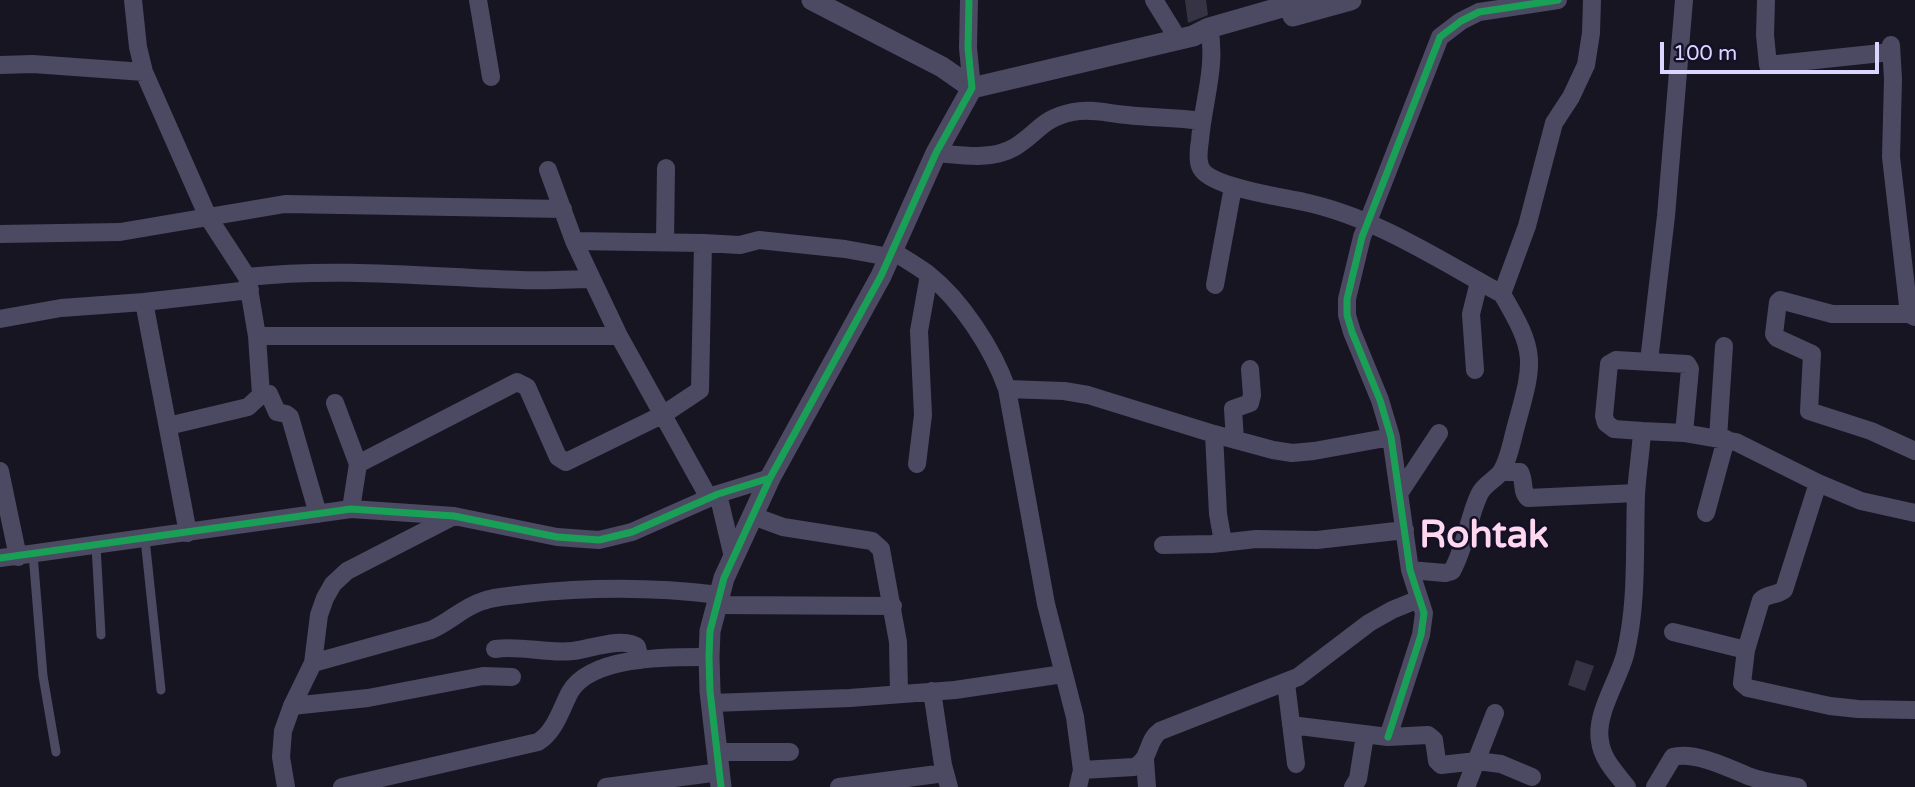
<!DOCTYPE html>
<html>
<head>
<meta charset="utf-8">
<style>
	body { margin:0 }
	#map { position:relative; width:1915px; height:787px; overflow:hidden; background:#181522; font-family:"Varela Round",sans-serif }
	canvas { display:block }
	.scale { position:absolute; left:1660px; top:42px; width:219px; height:32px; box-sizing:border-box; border:4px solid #dbd6ff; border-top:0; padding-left:9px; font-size:21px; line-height:24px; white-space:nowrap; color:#dbd6ff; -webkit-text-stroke:5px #141027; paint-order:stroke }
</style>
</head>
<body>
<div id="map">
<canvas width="1915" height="787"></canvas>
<div class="scale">100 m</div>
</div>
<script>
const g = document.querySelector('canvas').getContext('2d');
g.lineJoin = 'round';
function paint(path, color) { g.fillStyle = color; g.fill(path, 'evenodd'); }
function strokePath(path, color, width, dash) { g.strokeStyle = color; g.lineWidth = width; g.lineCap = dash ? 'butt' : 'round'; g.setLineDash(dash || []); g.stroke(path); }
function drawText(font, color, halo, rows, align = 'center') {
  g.font = font + ' "Varela Round",sans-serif'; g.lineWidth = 5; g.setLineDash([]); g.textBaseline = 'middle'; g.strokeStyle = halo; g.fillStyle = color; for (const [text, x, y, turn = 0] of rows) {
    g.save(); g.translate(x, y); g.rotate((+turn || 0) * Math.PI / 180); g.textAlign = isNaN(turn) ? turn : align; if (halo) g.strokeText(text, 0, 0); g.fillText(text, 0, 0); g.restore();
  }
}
const building = new Path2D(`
	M1185 0H1206L1208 15 1188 23Z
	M1576 660 1594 666 1585 691 1568 685Z`);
const service = new Path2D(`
	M145 539 161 690
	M96 546 101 635
	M33 554 43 676 56 752`);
const minor = new Path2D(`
	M133 0 138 47 144 72 208 217 247 277 257 336 261 395 269 394 277 412 286 414 290 417 318 514
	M478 0 491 77
	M969 0 968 48 972 88
	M1154 0 1178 39
	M1766 0 1765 35 1768 65 1891 52
	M1209 28C1217 65 1203 103 1200 140 1199 148 1197 158 1200 166 1206 187 1283 197 1304 202 1375 217 1439 260 1502 294
	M1891 45 1893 79 1891 157 1909 314
	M0 65 33 64 144 72
	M936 153C961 155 991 161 1015 147 1038 133 1042 118 1073 112 1092 108 1109 114 1127 115 1152 118 1176 117 1201 121
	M548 170 574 241 619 336 709 498
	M0 234 120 232 285 204 563 209
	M574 241 703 243 740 245 759 240 845 249 889 257
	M665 242 666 168
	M891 250C903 258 916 265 928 274 961 300 993 349 1007 389L1046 604 1075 717 1082 770 1078 787
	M247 277C339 267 430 277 521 280 544 281 568 279 591 279
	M1215 285 1233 187
	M1915 317 1909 314H1832L1780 300 1778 302 1774 334 1777 338 1812 354 1809 411 1871 431 1915 451
	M0 319 61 308 144 302
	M257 336H619
	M1649 361 1666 216 1684 0
	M1475 370 1471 314 1479 282
	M1007 389 1064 391 1088 395 1214 434 1273 450 1292 453 1314 451 1391 437
	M335 403 358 464 351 509
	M168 426 248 407 261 395
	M1684 433 1736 442 1818 483 1861 501 1915 513
	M1214 434 1218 514 1223 542
	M1718 438 1724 346
	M1235 440 1233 409 1250 403 1252 395 1250 369
	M358 464 517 382 527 387 558 457 566 462 664 414 700 390 703 243
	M917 464 923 415 919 331 929 275
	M0 471 18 557
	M1501 472H1520C1525 480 1521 492 1528 498L1636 493
	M1818 483 1784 590C1776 596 1768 593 1761 600L1746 650 1742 683 1748 688 1830 706 1858 709 1915 710
	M1400 492 1439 433
	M718 494 733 557
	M1706 513 1726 439
	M753 516 783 527 872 541 881 549 898 642 899 694
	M188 533 144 302 250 290
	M1163 545 1212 544 1256 539 1317 540 1405 530
	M0 558 351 509 454 516 557 537 599 540 632 532 718 494 770 478
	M1410 570 1445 573 1452 571C1465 548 1468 519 1479 495 1484 484 1494 481 1501 472 1509 460 1512 440 1516 426 1534 361 1537 353 1502 294L1527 226 1554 123 1571 97 1586 65 1591 33 1592 0
	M716 605 893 606
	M1673 632 1746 650
	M495 649C522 645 546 654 573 651 589 649 625 636 637 647L640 660
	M313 663 431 630C450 622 463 607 483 601 496 596 512 596 525 594 590 587 655 587 719 595
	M1286 683 1296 764
	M932 691 943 765 949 787
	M712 703 850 698 955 690 1063 674
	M292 706 368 698 483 676 512 677
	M1291 725 1388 737 1428 735 1434 740 1437 761 1441 765 1477 761 1501 764 1532 777
	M1388 737 1421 635 1424 613 1410 570 1391 437 1380 400 1352 332 1347 315V299L1362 237 1440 37 1461 21 1479 12 1558 0
	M717 752H790
	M1145 760 1147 787
	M1082 770 1134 767C1151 760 1146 741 1160 731L1298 677 1369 623 1392 610 1419 599
	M286 787 281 757 283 731 292 706 313 663 319 615 325 598 333 584 347 571 454 516
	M342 787 538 742C555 732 561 709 570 692 592 655 672 657 709 657
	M606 787 720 772
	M839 787 945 773
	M1353 787 1358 779 1365 735
	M1466 787 1495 713
	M1627 787C1616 773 1602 759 1600 741 1595 714 1618 681 1625 655 1638 602 1634 549 1636 495 1637 474 1641 452 1642 431L1684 433 1690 369 1687 364 1616 360 1609 364 1604 416 1606 423 1614 429 1642 431
	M1655 787 1673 757C1694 751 1729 768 1748 776 1763 782 1782 784 1798 787`);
const tertiary = new Path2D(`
	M812 0 942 67 972 88 1193 36 1209 28 1307 0
	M1293 16 1351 0
	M721 787 710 691 709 657 710 631 724 578 770 478 881 276 936 153 972 88`);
const cycleway = new Path2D(`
	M0 558 351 509 454 516 557 537 599 540 632 532 718 494 770 478
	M1388 737 1421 635 1424 613 1410 570 1391 437 1380 400 1352 332 1347 315V299L1362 237 1440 37 1461 21 1479 12 1558 0
	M721 787 710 691 709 657 710 631 724 578 770 478 881 276 936 153 972 88 968 48 969 0`);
const townNames = [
	["Rohtak",1484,537]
];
paint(building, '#363344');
strokePath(service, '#4b4a62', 9);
strokePath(minor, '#4b4a62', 18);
strokePath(tertiary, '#4b4a62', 21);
strokePath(cycleway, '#1a9f57', 7);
drawText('bold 38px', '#ffd8f0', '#141027', townNames);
</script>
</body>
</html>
